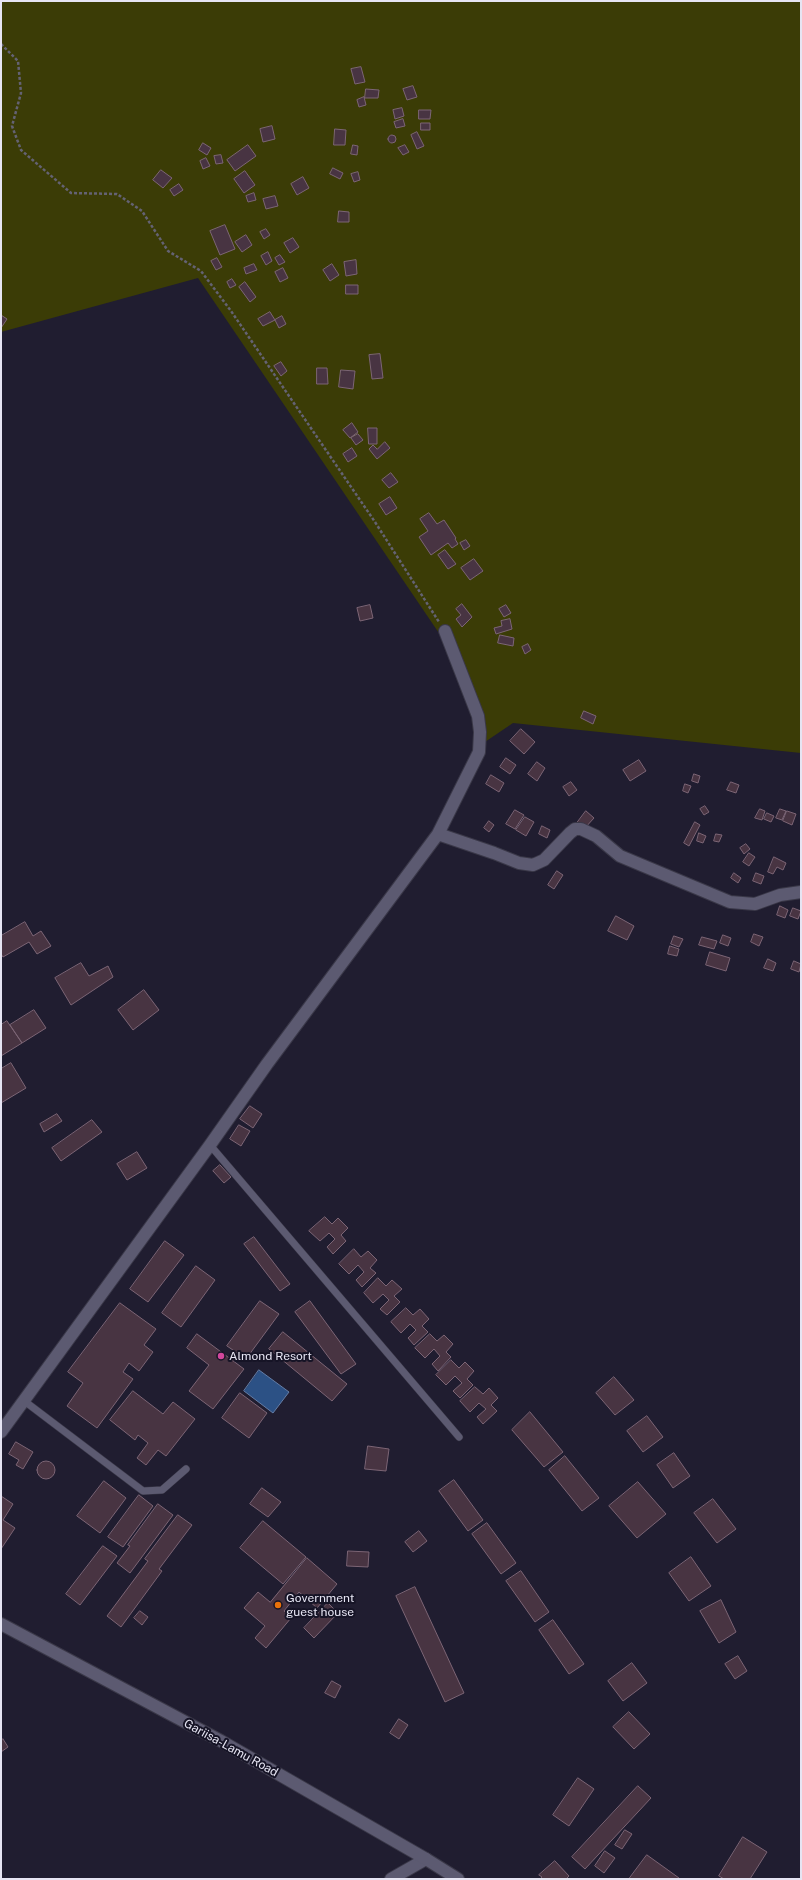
<!DOCTYPE html>
<html>
<head>
<meta charset="utf-8">
<style>
	body { margin:0 }
	#map { position:relative; width:802px; height:1880px; overflow:hidden; background:#201d30; font-family:"Public Sans",sans-serif }
	canvas { display:block }
	.frame { position:absolute; inset:0; border:2px solid #e6e5f3; pointer-events:none }
</style>
</head>
<body>
<div id="map">
<canvas width="802" height="1880"></canvas>
<div class="frame"></div>
</div>
<script>
const g = document.querySelector('canvas').getContext('2d');
g.lineJoin = 'round';
function paint(path, color) { g.fillStyle = color; g.fill(path, 'evenodd'); }
function strokePath(path, color, width, dash) { g.strokeStyle = color; g.lineWidth = width; g.lineCap = dash ? 'butt' : 'round'; g.setLineDash(dash || []); g.stroke(path); }
function drawText(font, color, halo, rows, align = 'center') {
  g.font = font + ' "Public Sans",sans-serif'; g.lineWidth = 4; g.setLineDash([]); g.textBaseline = 'middle'; g.strokeStyle = halo; g.fillStyle = color; for (const [text, x, y, turn = 0] of rows) {
    g.save(); g.translate(x, y); g.rotate((+turn || 0) * Math.PI / 180); g.textAlign = isNaN(turn) ? turn : align; if (halo) g.strokeText(text, 0, 0); g.fillText(text, 0, 0); g.restore();
  }
}
const green = new Path2D(`
	M1 1H801V753L513 723 482 744 445 642 198 278 1 332Z`);
const water = new Path2D(`
	M259 1370 289 1392 273 1413 244 1391Z`);
const building = new Path2D(`
	M361 67 365 82 355 84 351 69Z
	M413 86 417 97 407 100 403 89Z
	M366 89 379 90 378 98H365Z
	M364 97 366 105 359 107 357 100Z
	M402 108 404 116 395 119 393 110Z
	M419 110H431L430 119H419Z
	M403 119 405 126 396 128 394 122Z
	M421 123H430V130H421Z
	M272 126 275 139 263 142 260 129Z
	M335 129 346 130 345 145H334Z
	M417 132 424 146 417 149 411 135Z
	M388 139a4 4 0 1 1 8 0a4 4 0 1 1-8 0Z
	M203 143 211 148 207 155 199 150Z
	M248 145 256 156 235 171 227 160Z
	M353 145 358 146 357 155 351 154Z
	M405 145 409 152 403 155 398 148Z
	M221 155 223 163 216 164 214 156Z
	M206 158 210 166 203 169 200 161Z
	M333 168 343 173 340 179 330 174Z
	M161 170 172 178 163 188 153 180Z
	M245 171 255 185 244 193 234 179Z
	M358 172 360 180 354 182 351 174Z
	M303 177 309 188 297 195 291 184Z
	M179 184 183 190 174 196 170 190Z
	M254 193 256 200 248 202 246 196Z
	M275 196 278 206 266 209 263 199Z
	M339 211 349 212V222H338Z
	M225 225 235 249 220 255 210 231Z
	M266 229 270 235 264 239 260 232Z
	M246 235 252 245 242 252 235 242Z
	M293 238 299 247 290 253 284 243Z
	M268 252 272 261 266 265 261 256Z
	M280 255 285 262 279 265 275 258Z
	M217 258 222 267 216 270 211 261Z
	M356 260 357 274 346 276 344 262Z
	M254 264 257 270 246 274 244 268Z
	M332 264 339 275 330 281 323 270Z
	M283 268 288 278 280 282 275 272Z
	M232 279 236 285 230 288 227 282Z
	M245 282 256 297 250 302 239 287Z
	M346 285H358V294H346Z
	M270 312 275 320 263 326 258 319Z
	M1 315 7 319 1 328Z
	M282 316 286 324 279 328 275 320Z
	M380 354 383 378 372 379 369 355Z
	M281 362 287 371 281 376 274 366Z
	M317 368H327L328 384H317Z
	M341 370 355 371 353 389 339 387Z
	M352 423 358 432 350 438 343 430Z
	M368 428H377V444H369Z
	M358 434 363 440 356 445 351 438Z
	M385 442 390 448 377 459 369 449 373 445 377 449Z
	M352 448 357 456 348 462 343 454Z
	M391 473 398 482 389 488 382 480Z
	M390 497 397 508 386 515 379 504Z
	M429 513 437 524 444 520 456 538 455 539 458 544 452 548 448 543 431 555 419 537 428 531 420 519Z
	M466 540 470 546 464 550 460 543Z
	M445 550 456 564 448 569 438 555Z
	M474 559 483 571 470 580 461 568Z
	M462 604 472 617 462 627 456 619 461 615 456 609Z
	M370 605 373 618 360 621 357 608Z
	M506 605 511 613 504 617 499 609Z
	M510 619 512 629 496 634 494 628 502 626 501 621Z
	M500 635 514 638 513 646 498 643Z
	M528 644 531 650 525 654 522 647Z
	M584 711 596 716 593 724 581 718Z
	M521 729 535 742 524 754 510 741Z
	M506 758 516 765 510 774 500 767Z
	M639 760 646 771 630 781 623 770Z
	M537 762 545 768 537 781 528 774Z
	M694 774 700 776 698 783 692 781Z
	M491 775 504 783 499 792 486 784Z
	M571 782 577 790 569 796 563 787Z
	M731 782 739 785 736 793 727 790Z
	M685 784 691 786 688 793 683 791Z
	M705 806 709 812 704 815 700 809Z
	M760 809 765 811 762 820 755 818Z
	M780 809 786 811 782 820 776 818Z
	M515 810 524 815 515 829 506 824Z
	M586 811 594 818 584 829 577 823Z
	M787 811 796 814 792 825 783 821Z
	M767 813 774 816 771 822 764 819Z
	M525 817 534 822 526 836 516 830Z
	M489 821 494 825 489 832 484 828Z
	M695 822 700 825 689 846 684 843Z
	M542 826 550 830 547 838 539 834Z
	M699 833 706 836 703 843 697 841Z
	M716 834 722 835 719 842 714 841Z
	M746 844 750 849 744 854 740 848Z
	M749 853 755 857 749 866 743 862Z
	M774 857 786 863 783 870 777 867 773 874 768 872Z
	M557 871 563 875 554 889 548 885Z
	M734 873 741 878 738 883 731 878Z
	M756 873 764 876 761 884 753 881Z
	M780 906 788 910 785 918 777 915Z
	M793 908 801 911 798 919 790 916Z
	M616 916 634 926 627 940 608 931Z
	M25 922 33 936 41 931 51 946 37 954 29 942 3 957 1 954V936Z
	M754 934 763 937 759 946 751 942Z
	M723 935 731 938 728 946 720 943Z
	M674 936 683 939 679 947 671 944Z
	M702 937 717 941 714 949 699 945Z
	M670 946 679 949 677 956 668 954Z
	M710 952 730 958 726 971 706 965Z
	M768 959 776 963 773 971 764 968Z
	M794 961 801 964 799 972 791 969Z
	M81 963 89 976 108 966 113 977 71 1005 55 978Z
	M144 990 159 1010 133 1030 118 1010Z
	M34 1010 46 1028 22 1043 10 1025Z
	M7 1021 22 1043 1 1056V1025Z
	M11 1063 26 1088 1 1103V1069Z
	M250 1106 262 1114 253 1128 240 1119Z
	M57 1114 62 1121 44 1132 40 1124Z
	M92 1120 102 1132 61 1161 52 1148Z
	M239 1125 250 1131 241 1146 230 1139Z
	M137 1152 147 1168 127 1180 117 1164Z
	M220 1165 231 1177 224 1183 213 1171Z
	M325 1217 332 1224 338 1218 348 1228 341 1235 346 1241 333 1254 327 1247 335 1239 329 1233 320 1241 309 1231Z
	M254 1237 290 1284 280 1291 244 1244Z
	M165 1241 184 1255 148 1302 130 1289Z
	M354 1249 361 1257 368 1251 377 1260 370 1268 376 1273 362 1287 356 1280 364 1272 358 1265 349 1274 339 1264Z
	M196 1266 215 1280 181 1327 162 1313Z
	M378 1278 386 1286 392 1280 402 1289 394 1296 400 1302 387 1315 380 1309 389 1300 383 1294 373 1303 364 1293Z
	M260 1301 279 1314 246 1359 227 1346Z
	M310 1301 356 1364 341 1374 295 1312Z
	M120 1303 156 1329 144 1345 153 1352 139 1371 129 1363 123 1372 133 1379 97 1428 67 1406 83 1383 68 1372Z
	M406 1308 413 1315 420 1309 429 1319 422 1326 428 1332 414 1345 408 1338 416 1330 410 1324 401 1333 391 1322Z
	M283 1332 347 1384 332 1401 269 1349Z
	M197 1334 244 1369 213 1409 189 1391 209 1365 187 1348Z
	M430 1334 437 1341 444 1335 453 1344 446 1352 451 1357 438 1371 432 1364 440 1356 434 1349 425 1358 415 1348Z
	M451 1360 459 1368 465 1362 474 1371 467 1379 473 1385 460 1398 453 1391 462 1383 455 1376 446 1385 436 1375Z
	M614 1377 634 1400 615 1415 596 1393Z
	M475 1387 483 1394 489 1388 498 1398 491 1405 497 1411 483 1424 477 1417 486 1409 479 1403 470 1412 460 1401Z
	M133 1391 163 1414 173 1402 195 1419 166 1456 158 1450 146 1465 137 1458 148 1443 138 1435 135 1440 110 1420Z
	M240 1393 267 1413 249 1438 222 1418Z
	M530 1412 563 1452 544 1467 512 1430Z
	M647 1416 663 1437 643 1452 627 1431Z
	M16 1442 33 1452 23 1469 16 1465 19 1460 9 1454Z
	M368 1446 389 1449 386 1471 365 1469Z
	M674 1453 690 1476 673 1488 657 1465Z
	M565 1456 599 1498 582 1511 549 1470Z
	M37 1470a9 9 0 1 1 18 0a9 9 0 1 1-18 0Z
	M454 1480 483 1520 468 1531 439 1491Z
	M104 1481 126 1498 100 1533 77 1516Z
	M638 1482 666 1514 637 1538 609 1506Z
	M262 1488 281 1502 268 1517 250 1504Z
	M139 1495 153 1506 123 1547 108 1537Z
	M1 1496 13 1504 3 1520 15 1528 1 1549Z
	M713 1499 736 1529 717 1543 694 1513Z
	M158 1504 173 1515 130 1573 117 1563 130 1546 128 1545Z
	M178 1515 192 1525 159 1569 162 1571 121 1627 107 1616 148 1561 145 1559Z
	M263 1521 306 1557 283 1584 240 1548Z
	M487 1523 516 1563 501 1574 472 1534Z
	M419 1531 427 1541 413 1552 405 1542Z
	M103 1546 117 1556 80 1605 66 1594Z
	M348 1551 369 1552 368 1567 347 1566Z
	M691 1557 711 1586 689 1601 669 1573Z
	M307 1558 337 1584 317 1608 299 1592 284 1611 291 1618 266 1648 255 1638 265 1626 244 1608 258 1592 270 1602Z
	M521 1571 549 1612 535 1622 506 1581Z
	M415 1587 464 1693 445 1702 396 1596Z
	M721 1600 736 1632 719 1643 700 1611Z
	M328 1603 338 1613 314 1638 304 1628Z
	M140 1611 148 1617 142 1625 134 1618Z
	M553 1620 584 1664 569 1674 539 1630Z
	M738 1656 747 1671 735 1679 725 1664Z
	M632 1663 647 1683 623 1701 608 1681Z
	M332 1681 341 1686 335 1698 325 1693Z
	M629 1712 650 1734 634 1749 613 1727Z
	M399 1719 408 1725 399 1739 390 1733Z
	M3 1739 8 1747 1 1752V1741Z
	M578 1778 594 1789 569 1826 553 1815Z
	M638 1786 651 1798 585 1869 572 1857Z
	M625 1830 632 1834 622 1849 615 1845Z
	M743 1837 767 1852 750 1879H724L719 1876Z
	M605 1851 615 1858 604 1873 595 1866Z
	M647 1855 679 1878 678 1879H629Z
	M555 1861 569 1876 566 1879H540L542 1877 539 1875Z`);
const path = new Path2D(`
	M1 44 18 61 21 93 12 126 21 150 71 193 117 194 142 211 168 251 201 271 231 311 375 522 439 622`);
const service = new Path2D(`
	M210 1145 459 1437
	M23 1400 143 1491 162 1490 186 1469`);
const minor = new Path2D(`
	M438 834 494 853 519 863 533 865 544 860 570 833 575 829H581L596 836 620 856 730 902 755 904 780 895 801 892
	M1 1432 210 1145 267 1064 438 834 479 752 480 732 478 716 445 631
	M391 1879 426 1859`);
const tertiary = new Path2D(`
	M1 1624 221 1741 426 1859 458 1879`);
const markers = [
	[221,1356,4,"#d1479c"],
	[278,1605,4,"#e8710a"]
];
const poiNames = [
	["Almond Resort",229,1356],
	["Government",286,1598],
	["guest house",286,1612]
];
const streetNames = [
	["Gariisa-Lamu Road",231,1748,29]
];
paint(green, '#3b3c06');
paint(water, '#2c5185');
strokePath(water, '#647da6', 1);
paint(building, '#483442');
strokePath(building, '#7c6575', 1);
strokePath(service, '#3a3848', 8);
strokePath(minor, '#3a3848', 14);
strokePath(tertiary, '#3a3848', 14);
strokePath(path, '#646273', 2.5, [3, 2]);
strokePath(service, '#5c5a71', 7);
strokePath(minor, '#5c5a71', 12);
strokePath(tertiary, '#5c5a71', 12);
for (const [x, y, r, color] of markers) { const dot = new Path2D(); dot.arc(x, y, r, 0, 2 * Math.PI); g.fillStyle = color; g.fill(dot); strokePath(dot, '#161426', 1.5); }
drawText('12px', '#e6e5f3', '#161426', poiNames, 'left');
drawText('12px', '#e6e5f3', '#161426', streetNames);
</script>
</body>
</html>
